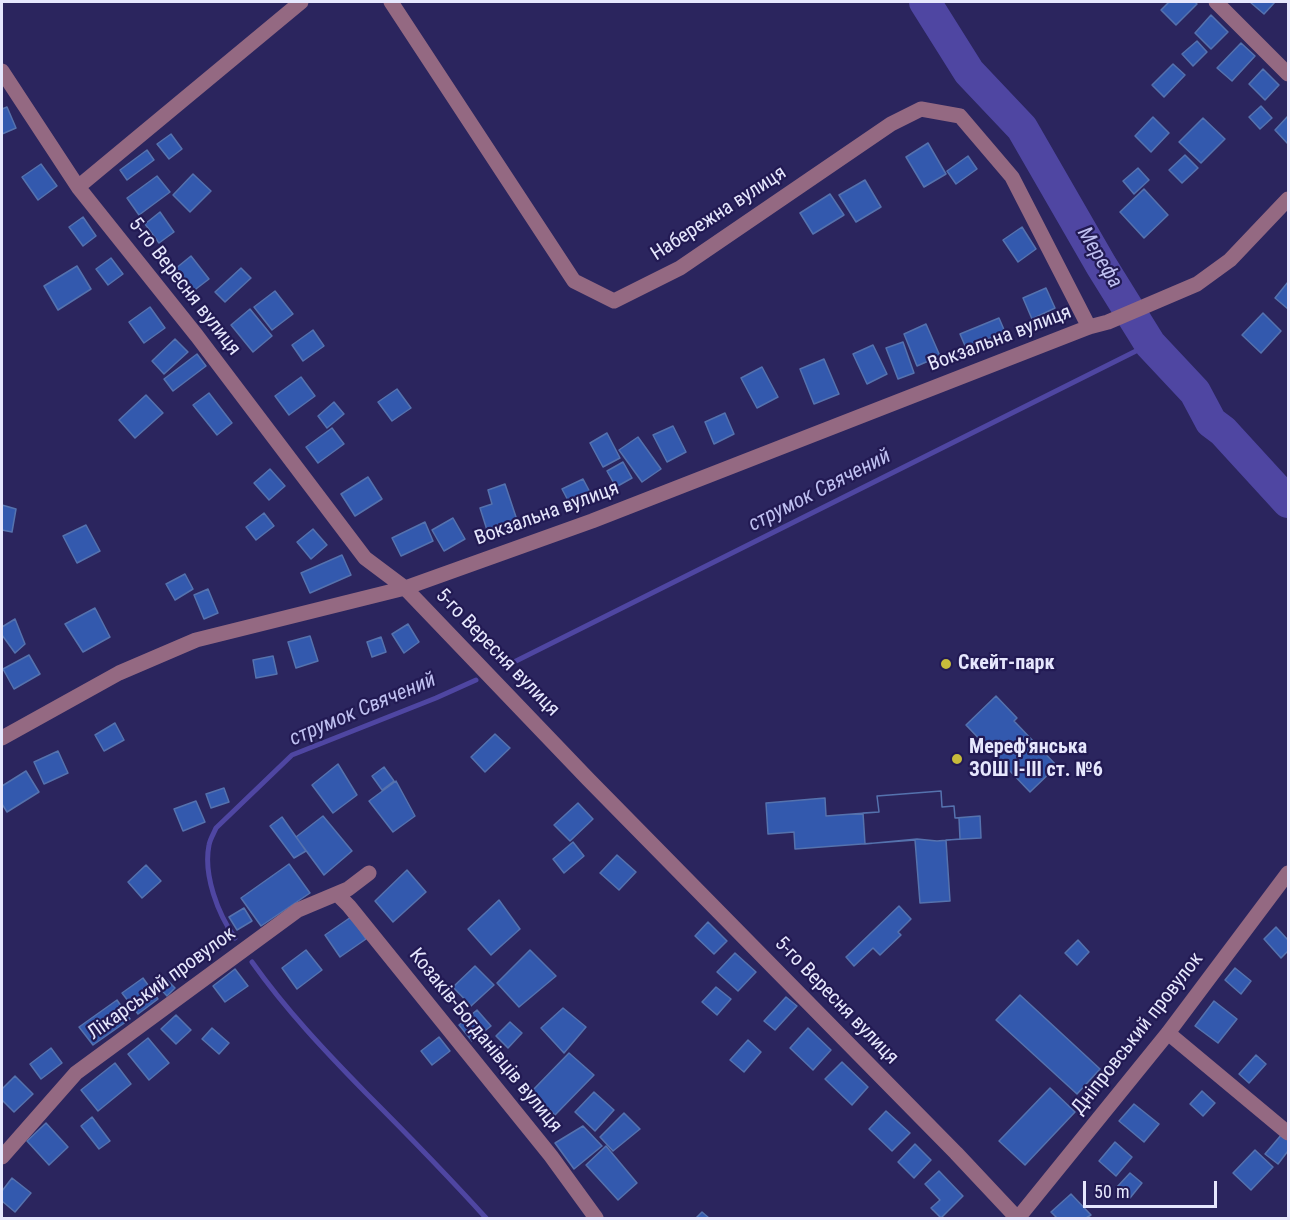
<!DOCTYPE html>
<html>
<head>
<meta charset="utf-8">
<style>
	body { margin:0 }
	#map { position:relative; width:1290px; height:1220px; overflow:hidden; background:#2b255e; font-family:"Roboto Condensed",sans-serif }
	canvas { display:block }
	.frame { position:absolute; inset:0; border:3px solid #e6e7fd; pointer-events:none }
	.scale { position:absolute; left:1083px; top:1181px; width:134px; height:27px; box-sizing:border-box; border:3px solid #e6e7fd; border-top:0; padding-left:8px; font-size:18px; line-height:21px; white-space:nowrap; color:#e6e7fd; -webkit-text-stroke:4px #221a53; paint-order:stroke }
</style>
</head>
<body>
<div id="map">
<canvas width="1290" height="1220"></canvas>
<div class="frame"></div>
<div class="scale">50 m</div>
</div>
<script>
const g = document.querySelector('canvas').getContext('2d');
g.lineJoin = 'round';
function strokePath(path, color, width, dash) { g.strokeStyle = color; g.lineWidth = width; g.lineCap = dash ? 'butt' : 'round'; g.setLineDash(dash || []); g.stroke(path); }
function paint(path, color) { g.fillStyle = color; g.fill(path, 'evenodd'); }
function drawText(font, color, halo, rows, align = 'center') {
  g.font = font + ' "Roboto Condensed",sans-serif'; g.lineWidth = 4.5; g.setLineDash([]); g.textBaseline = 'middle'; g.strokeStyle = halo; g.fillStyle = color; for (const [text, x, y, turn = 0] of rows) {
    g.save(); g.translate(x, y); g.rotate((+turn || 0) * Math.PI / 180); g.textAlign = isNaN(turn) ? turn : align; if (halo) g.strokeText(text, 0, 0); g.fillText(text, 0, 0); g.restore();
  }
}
const stream = new Path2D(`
	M504 667 1150 344
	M235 938C218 914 203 875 209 845 210 839 214 833 216 828L292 755 436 698 476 680
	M252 962C286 1010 325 1051 366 1093 407 1134 447 1175 486 1218`);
const river = new Path2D(`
	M925 2 969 72 1022 128 1101 265 1150 344 1195 392 1211 422 1223 431 1288 502`);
const building = new Path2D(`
	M1169 2H1195L1197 4 1176 25 1161 10Z
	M1250 2H1275L1264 14Z
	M1211 15 1228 32 1211 49 1195 33Z
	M1197 41 1207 52 1193 66 1182 54Z
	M1241 43 1255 56 1232 81 1217 68Z
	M1173 64 1185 75 1164 97 1152 85Z
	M1263 69 1279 85 1265 100 1249 84Z
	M1261 106 1272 118 1260 129 1249 117Z
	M7 107 16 128 2 134V109Z
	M1288 116V144L1275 130Z
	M1153 117 1169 133 1151 152 1135 136Z
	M1203 118 1225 139 1201 163 1179 142Z
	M171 134 182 149 169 159 157 144Z
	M928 143 946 174 924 187 906 157Z
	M147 150 154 160 127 180 120 170Z
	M1185 155 1198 168 1182 183 1169 170Z
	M968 156 977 169 956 184 947 171Z
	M41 164 57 186 38 200 22 177Z
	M1138 168 1149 180 1134 194 1123 181Z
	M193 174 211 191 190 212 173 195Z
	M157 176 170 192 139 215 127 198Z
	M865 180 881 207 856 222 839 195Z
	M1144 189 1168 215 1144 238 1120 212Z
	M830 194 844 215 813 234 800 213Z
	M160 212 174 232 159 243 145 224Z
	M83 217 96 236 83 246 69 227Z
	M1022 227 1036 249 1018 262 1003 240Z
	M191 256 209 279 192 292 175 269Z
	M111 258 123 274 108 285 96 269Z
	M77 266 91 289 58 310 44 286Z
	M241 268 251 278 225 302 215 292Z
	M1288 282V309L1275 298Z
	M1046 288 1055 308 1032 319 1023 298Z
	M275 291 293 314 272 330 254 307Z
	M150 307 165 328 144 343 129 322Z
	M250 309 272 336 253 352 231 325Z
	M1263 313 1281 331 1261 353 1242 335Z
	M999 318 1005 332 966 348 960 334Z
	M926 324 940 356 917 366 904 334Z
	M313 330 324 346 303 361 292 345Z
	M175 339 188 352 164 374 152 361Z
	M903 342 914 373 898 379 886 348Z
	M873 345 887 374 867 384 853 354Z
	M197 354 206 366 173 391 164 379Z
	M824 359 839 394 814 404 800 369Z
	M762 367 778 397 757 408 741 378Z
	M301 377 315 396 289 415 275 396Z
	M397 389 411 408 392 421 378 402Z
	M209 393 232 423 217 435 193 405Z
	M146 395 163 413 135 438 119 420Z
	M334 402 344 414 327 428 318 416Z
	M725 413 734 434 714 444 705 422Z
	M673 426 686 452 667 462 653 435Z
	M332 428 344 444 318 463 306 447Z
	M607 433 620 458 603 467 590 443Z
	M638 437 661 469 642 482 619 450Z
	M623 462 632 478 616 487 607 471Z
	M270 469 285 486 269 500 254 483Z
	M368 477 382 499 355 516 341 494Z
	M583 479 592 496 571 506 562 489Z
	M505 484 517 520 487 530 480 508 492 504 488 490Z
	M2 505 16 509 12 532 2 530Z
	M264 513 274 526 256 540 246 527Z
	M453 518 465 539 444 551 432 530Z
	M425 522 433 541 401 556 392 538Z
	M86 525 100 551 77 563 63 536Z
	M313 529 327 545 311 559 297 542Z
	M342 555 351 575 310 593 301 573Z
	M185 574 193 589 175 600 166 584Z
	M208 589 218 613 204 619 194 595Z
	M95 608 110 637 83 652 65 624Z
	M15 619 25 644 15 653 2 635V627Z
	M408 624 419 642 404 653 392 634Z
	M310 636 318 661 296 668 288 642Z
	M381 637 386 652 372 657 367 642Z
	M29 655 40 674 14 689 3 669Z
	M273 656 277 674 256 678 253 660Z
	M996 696 1017 718 1014 721 1057 766 1030 792 966 725Z
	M115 723 124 740 104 751 95 735Z
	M495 734 510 748 485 772 471 757Z
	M58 751 68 773 44 784 34 762Z
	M338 764 357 795 333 813 312 785Z
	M384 767 394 781 382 790 372 776Z
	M26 771 39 792 7 812 2 804V786Z
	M396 781 415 816 393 832 369 801Z
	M224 788 229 802 211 808 206 794Z
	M941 791 942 807 954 806 955 818 980 816 981 838 946 840 950 901 920 903 915 840 795 849 794 832 768 834 766 803 825 798 826 816 879 812 877 796Z
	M941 791 942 807 954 806 955 818H959L960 839 937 841 917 839 865 844 863 813 879 812 877 796Z
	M196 801 205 822 183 831 174 809Z
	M578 803 593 819 570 841 554 825Z
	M323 816 352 851 324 875 296 837Z
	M282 817 306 851 294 858 270 826Z
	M573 842 584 856 564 873 553 859Z
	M617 855 636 872 619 890 600 873Z
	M289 864 310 893 261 926 241 898Z
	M146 865 161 881 142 898 128 882Z
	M407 870 426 892 393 922 375 901Z
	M499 900 520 929 491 955 468 929Z
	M899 906 911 919 898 932 901 935 880 955 873 948 854 966 846 957Z
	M244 908 252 921 237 930 229 917Z
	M351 917 366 939 340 957 325 935Z
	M708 922 727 941 714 954 695 936Z
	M1276 927 1288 940V951L1281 958 1264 939Z
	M1078 940 1089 952 1077 965 1065 953Z
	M306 950 322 970 297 989 282 968Z
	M530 950 556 976 519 1007 497 983Z
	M735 953 756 972 738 991 717 972Z
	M475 966 494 985 471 1006 453 987Z
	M1235 968 1251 981 1241 994 1225 980Z
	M235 969 248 986 225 1002 213 986Z
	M163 976 175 988 167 996 155 983Z
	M143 978 158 999 138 1014 122 993Z
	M716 987 731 999 717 1015 702 1002Z
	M1020 995 1100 1069 1077 1094 996 1020Z
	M786 997 797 1006 775 1030 764 1021Z
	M117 1000 130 1019 93 1045 79 1027Z
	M1214 1001 1237 1019 1218 1043 1195 1026Z
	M563 1008 586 1027 564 1053 541 1028Z
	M477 1010 491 1026 472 1041 459 1025Z
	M176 1015 191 1030 176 1044 161 1029Z
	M510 1022 522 1033 508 1048 496 1036Z
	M212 1028 229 1043 219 1054 202 1039Z
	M808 1028 831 1050 813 1070 790 1048Z
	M439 1037 450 1051 432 1065 421 1051Z
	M148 1038 169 1063 149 1080 128 1054Z
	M748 1040 761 1052 744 1072 730 1060Z
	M51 1048 62 1063 41 1079 30 1064Z
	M569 1053 594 1075 555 1115 531 1092Z
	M1256 1055 1266 1064 1249 1083 1239 1074Z
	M842 1062 868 1087 852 1105 825 1079Z
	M115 1063 131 1084 98 1111 81 1090Z
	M15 1076 33 1094 14 1112 2 1100V1089Z
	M1050 1088 1075 1112 1025 1165 999 1141Z
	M1202 1091 1215 1103 1203 1116 1190 1104Z
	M594 1092 614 1110 595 1131 575 1112Z
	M1134 1104 1159 1124 1144 1142 1119 1121Z
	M886 1111 910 1133 892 1151 869 1129Z
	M624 1113 640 1129 613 1151 600 1137Z
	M92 1117 110 1141 99 1149 81 1126Z
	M46 1123 68 1147 49 1165 27 1141Z
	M583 1126 602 1146 574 1169 555 1143Z
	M1282 1134 1288 1139V1151L1278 1164 1265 1154Z
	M1115 1142 1132 1157 1116 1176 1099 1161Z
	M915 1144 931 1160 914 1178 898 1162Z
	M606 1146 637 1183 618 1200 586 1165Z
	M1255 1150 1273 1167 1251 1190 1233 1173Z
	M939 1171 963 1196 941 1218 931 1208 940 1200 925 1184Z
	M1130 1173 1142 1183 1130 1198 1117 1187Z
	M12 1178 31 1193 15 1212 2 1201V1191Z
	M1071 1194 1091 1215 1086 1218H1057L1051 1212Z
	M702 1212 709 1218H696Z`);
const minor = new Path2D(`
	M391 2 574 281 614 301 680 268 891 124 921 109 960 116 1012 177 1089 327
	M1216 2 1288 74
	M2 71 78 187 197 336 365 558 405 588 588 779 956 1153 1017 1218
	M78 187 301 2
	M2 738 119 673 196 640 405 588 592 521 1089 327 1108 322 1197 284 1230 260 1288 199
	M337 894 349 906 551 1156 596 1218
	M1168 1033 1288 1133
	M2 1157 76 1073 298 910 348 889 369 873
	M1018 1218 1168 1033 1288 873`);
const markers = [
	[946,664,6,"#c7bb3b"],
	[957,759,6,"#c7bb3b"]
];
const streetNames = [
	["Набережна вулиця",719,214,-33],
	["5-го Вересня вулиця",184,287,52],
	["Вокзальна вулиця",1000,339,-21],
	["Вокзальна вулиця",547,514,-20],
	["5-го Вересня вулиця",497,653,46],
	["Лікарський провулок",162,984,-36],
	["5-го Вересня вулиця",836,1001,46],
	["Дніпровський провулок",1138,1034,-52],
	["Козаків-Богданівців вулиця",485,1041,51]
];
const poiNames = [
	["Скейт-парк",958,664],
	["Мереф'янська",969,748],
	["ЗОШ І-ІІІ ст. №6",969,771]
];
const waterNames = [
	["Мерефа",1099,258,59],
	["струмок Свячений",820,491,-27],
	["струмок Свячений",363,710,-23]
];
strokePath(stream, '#4f46a2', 5);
strokePath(river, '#4f46a2', 32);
paint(building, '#3359ae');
strokePath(building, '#5572ae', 1.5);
strokePath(minor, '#946982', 15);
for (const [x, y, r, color] of markers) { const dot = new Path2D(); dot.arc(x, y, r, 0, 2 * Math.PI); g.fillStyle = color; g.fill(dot); strokePath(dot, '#221a53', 2); }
drawText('20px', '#e6e7fd', '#221a53', streetNames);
drawText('bold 20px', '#e6e7fd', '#221a53', poiNames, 'left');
drawText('italic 21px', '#bfc0f1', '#221a53', waterNames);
</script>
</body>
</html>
